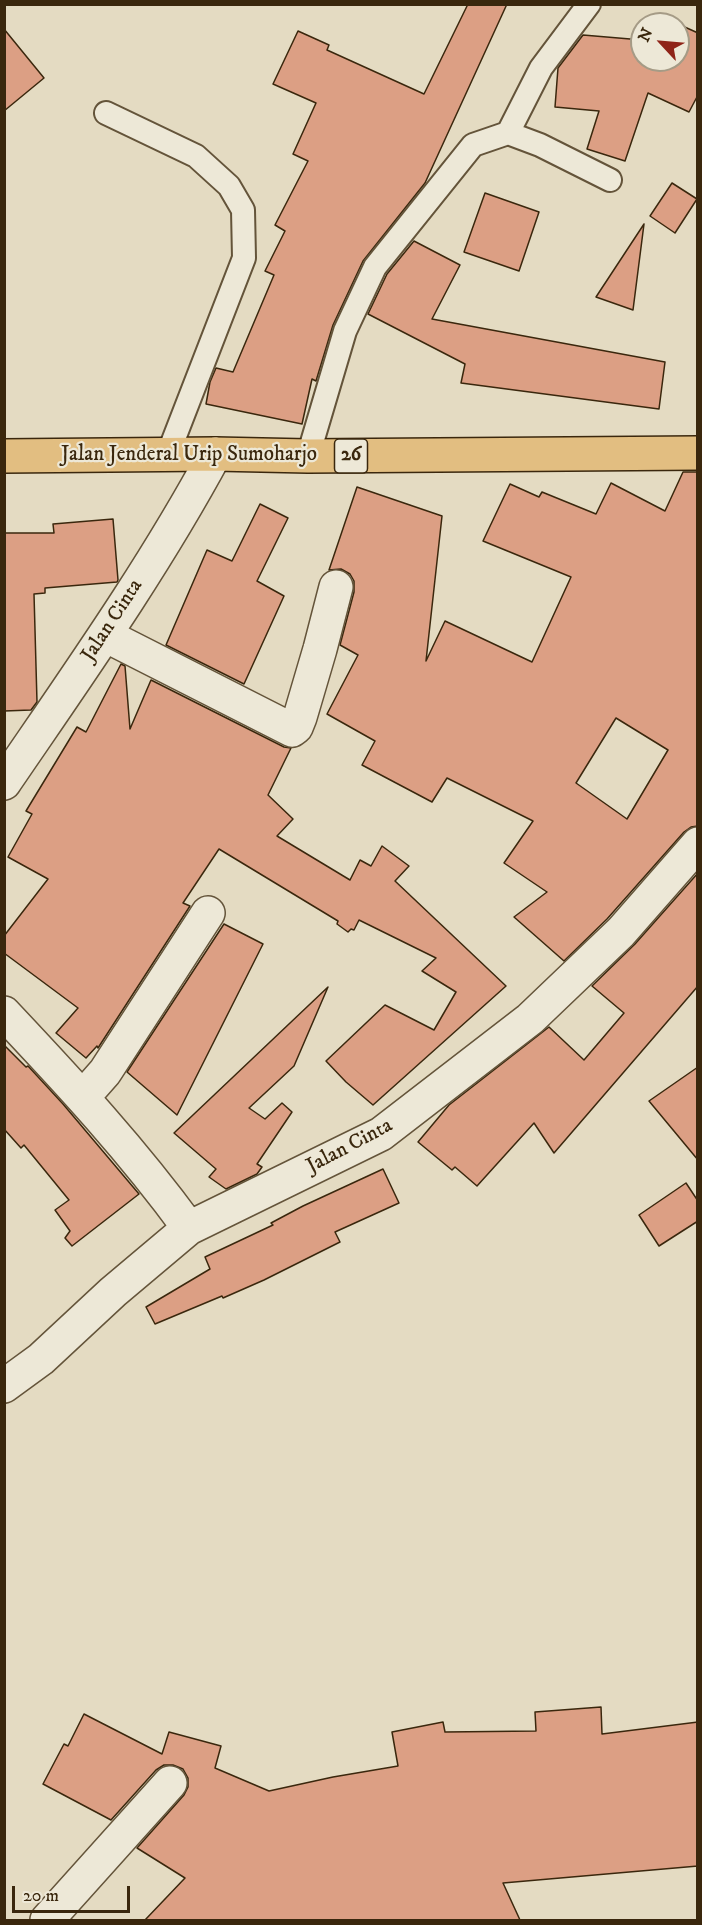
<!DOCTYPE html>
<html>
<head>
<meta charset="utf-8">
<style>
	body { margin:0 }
	#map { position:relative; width:702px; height:1925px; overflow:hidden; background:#e4dbc2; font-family:"IM FELL DW Pica",serif }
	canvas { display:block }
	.frame { position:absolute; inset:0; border:6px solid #3a270d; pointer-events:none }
	.north { position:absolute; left:630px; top:12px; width:60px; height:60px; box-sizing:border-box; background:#ede8d7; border:2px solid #a59b86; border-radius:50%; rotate:296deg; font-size:16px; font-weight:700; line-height:24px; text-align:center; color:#3a270d }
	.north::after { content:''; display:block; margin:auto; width:21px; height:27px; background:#8f2418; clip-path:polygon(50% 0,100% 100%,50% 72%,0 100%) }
	.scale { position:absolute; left:12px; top:1886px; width:118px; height:27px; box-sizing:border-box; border:3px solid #3a270d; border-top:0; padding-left:8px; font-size:18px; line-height:21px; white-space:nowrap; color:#3a270d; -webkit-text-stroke:4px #ede8d7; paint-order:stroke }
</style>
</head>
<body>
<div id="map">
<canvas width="702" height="1925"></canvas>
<div class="frame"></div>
<div class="north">N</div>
<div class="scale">20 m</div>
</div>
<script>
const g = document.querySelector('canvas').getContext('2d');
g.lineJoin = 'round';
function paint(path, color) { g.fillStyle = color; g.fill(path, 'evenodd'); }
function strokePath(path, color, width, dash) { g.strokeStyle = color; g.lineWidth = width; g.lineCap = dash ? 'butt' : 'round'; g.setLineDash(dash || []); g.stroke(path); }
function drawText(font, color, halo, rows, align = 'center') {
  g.font = font + ' "IM FELL DW Pica",serif'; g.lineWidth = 4.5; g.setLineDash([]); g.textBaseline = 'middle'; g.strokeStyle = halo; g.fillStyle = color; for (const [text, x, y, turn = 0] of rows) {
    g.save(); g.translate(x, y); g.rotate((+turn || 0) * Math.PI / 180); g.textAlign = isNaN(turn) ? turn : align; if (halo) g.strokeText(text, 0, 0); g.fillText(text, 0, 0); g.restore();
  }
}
const building = new Path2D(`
	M468 4H507L425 183 363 261 333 325 316 381 312 379 302 424 206 404 210 382 216 368 233 372 274 275 265 271 285 231 275 225 308 161 293 154 316 103 273 84 298 31 329 45 327 50 424 94Z
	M659 15 678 24H655Z
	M678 24 698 33V95L689 112 648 93 625 161 587 149 599 111 555 107 558 68 583 35 642 40V60H678Z
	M4 29 44 78 4 111Z
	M672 183 697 199 675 233 650 216Z
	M485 193 539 212 519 271 464 252Z
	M644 224 633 310 596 297Z
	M414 241 460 265 432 319 665 362 659 409 461 383 465 364 368 314 387 274Z
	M683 472H698V826L691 827 684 832 607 919 564 961 514 917 547 892 504 863 533 821 447 778 432 802 362 765 375 741 327 714 358 655 340 645 354 592V581L350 574 341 569 329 570 357 487 442 516 426 661 445 621 532 662 571 577 483 541 510 484 539 497 542 492 596 514 611 483 665 511ZM616 718 668 750 627 819 576 783Z
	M260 504 288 518 257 581 284 596 244 684 166 645 207 550 232 561Z
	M113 519 118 580 117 582 45 588V593L34 594 37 702 31 710 4 711V533H54L53 524Z
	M121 664 125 666 130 729 151 680 284 747 291 748 268 795 293 819 277 836 350 880 360 860 371 866 382 846 409 866 395 881 506 986 373 1105 346 1082 326 1061 385 1005 434 1030 456 992 422 971 436 958 359 920 354 930 351 929 348 932 337 924 338 921 219 849 183 903 190 906 98 1048 97 1046 86 1058 56 1033 78 1008 4 953V936L48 879 8 857 32 814 26 811 77 727 86 732Z
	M698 873V986L554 1153 534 1123 477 1186 455 1167 452 1170 418 1142 449 1105 549 1027 584 1060 624 1013 592 986 635 944Z
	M224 924 263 944 177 1115 127 1072Z
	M328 987 294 1066 249 1108 265 1119 282 1103 292 1112 257 1164 262 1167 257 1174 226 1189 209 1177 216 1169 174 1133Z
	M4 1045 26 1067 28 1066 63 1104 139 1194 72 1246 65 1238 70 1231 55 1210 69 1200 24 1145 21 1148 4 1129Z
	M698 1067V1160L649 1101Z
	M383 1169 399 1203 335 1232 340 1242 264 1280 223 1298 222 1296 155 1324 146 1307 210 1269 205 1257 273 1225 271 1223 303 1206Z
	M686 1183 698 1201V1221L659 1246 639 1215Z
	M601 1707 602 1734 698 1722V1866L503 1883 520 1920H145L185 1878 137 1848 184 1795 188 1787V1778L183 1769 173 1765H164L156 1770 111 1820 43 1784 64 1744 68 1746 84 1714 162 1754 169 1732 221 1746 215 1768 269 1791 333 1777 398 1766 392 1732 443 1722 445 1732 536 1731 535 1712Z`);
const lane = new Path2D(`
	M106 113 196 156 229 186 243 210 244 258 168 454
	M508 133 541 68 589 4
	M308 456 345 331 375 267 473 145 508 133 540 145 610 180`);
const street = new Path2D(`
	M105 635 292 730 296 727 300 717 320 649 336 587
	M4 783C77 676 153 569 215 454
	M4 1013C70 1083 132 1150 189 1228L381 1134 530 1019 621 932 698 844
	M83 1097 105 1072 208 913
	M4 1386 41 1359 113 1292 189 1228
	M47 1920 170 1783`);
const highway = new Path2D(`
	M4 456 215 454 308 456 698 453`);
const shields = [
	[351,456,33]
];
const shieldNames = [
	["26",351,456]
];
const streetNames = [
	["Jalan Jenderal Urip Sumoharjo",189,456],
	["Jalan Cinta",113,621,-57],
	["Jalan Cinta",350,1147,-28]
];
paint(building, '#dc9f84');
strokePath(building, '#3a270d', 1.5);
strokePath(lane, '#64543a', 26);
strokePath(street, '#64543a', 36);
strokePath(highway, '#3a270d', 36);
strokePath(lane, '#ede8d7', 22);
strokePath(street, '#ede8d7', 33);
strokePath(highway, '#e2be81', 33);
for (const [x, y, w] of shields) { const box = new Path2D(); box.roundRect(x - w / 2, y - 17, w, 34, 4.5); g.fillStyle = '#ede8d7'; g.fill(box); strokePath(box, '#3a270d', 1.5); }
drawText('bold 20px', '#3a270d', null, shieldNames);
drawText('21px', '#3a270d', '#ede8d7', streetNames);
</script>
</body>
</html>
